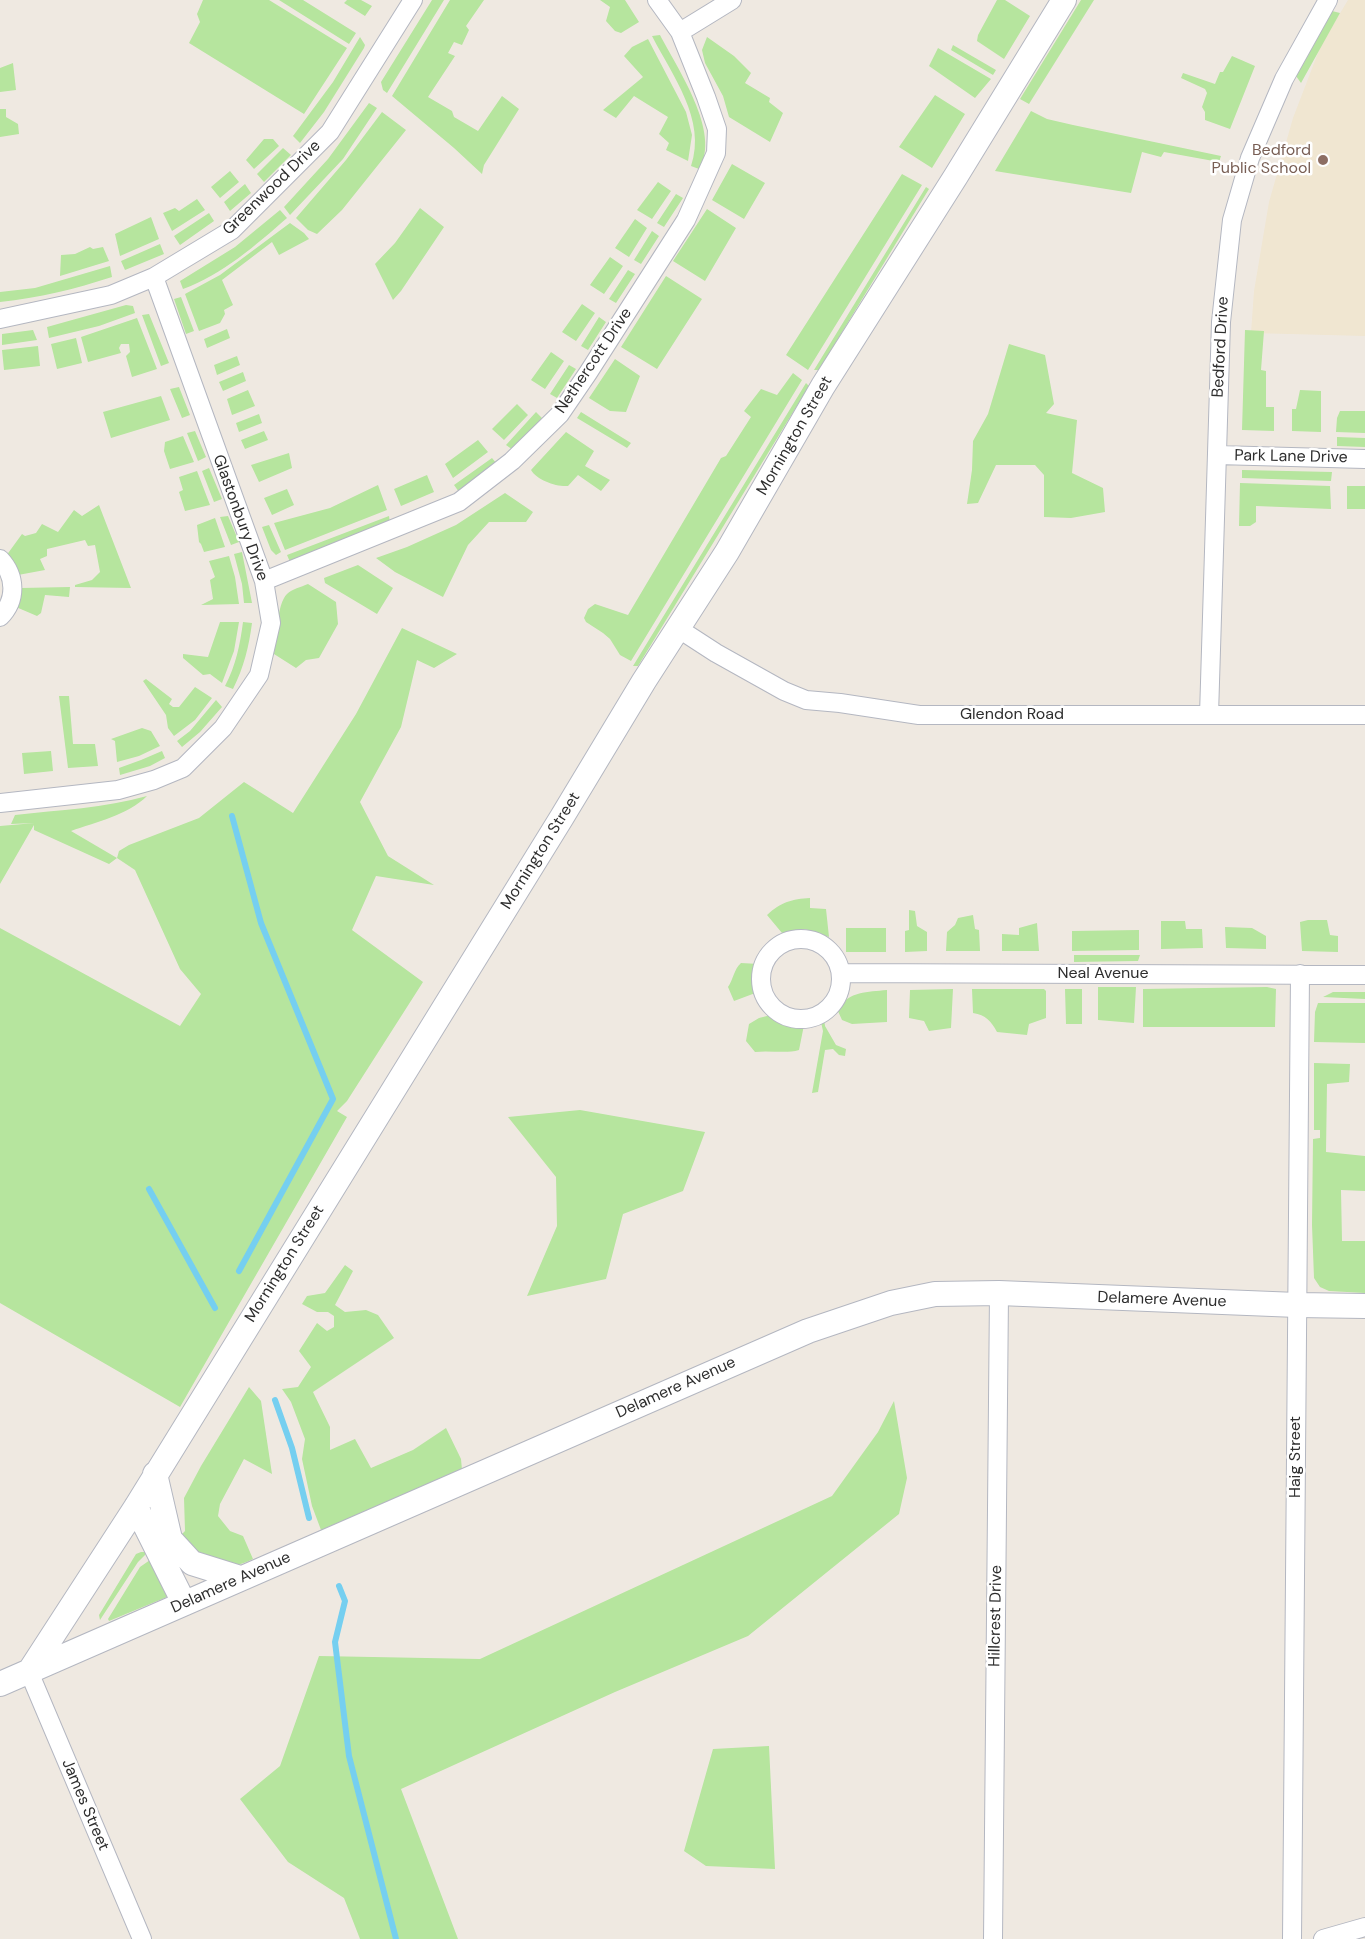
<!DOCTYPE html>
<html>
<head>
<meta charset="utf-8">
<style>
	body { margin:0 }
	canvas { display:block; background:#efe9e1 }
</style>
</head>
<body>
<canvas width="1365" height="1939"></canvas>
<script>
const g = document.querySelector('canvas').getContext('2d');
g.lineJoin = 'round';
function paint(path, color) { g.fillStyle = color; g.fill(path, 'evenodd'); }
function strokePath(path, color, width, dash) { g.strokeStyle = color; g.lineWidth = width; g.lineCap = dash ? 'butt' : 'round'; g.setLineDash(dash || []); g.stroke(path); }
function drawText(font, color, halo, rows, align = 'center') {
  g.font = font + ' "DM Sans",sans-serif'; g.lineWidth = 5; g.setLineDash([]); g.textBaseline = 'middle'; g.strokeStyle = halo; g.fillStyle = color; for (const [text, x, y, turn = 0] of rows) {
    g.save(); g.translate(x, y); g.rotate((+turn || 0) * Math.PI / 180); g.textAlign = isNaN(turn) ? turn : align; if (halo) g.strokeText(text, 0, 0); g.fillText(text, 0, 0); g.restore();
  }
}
const education = new Path2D(`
	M1348 0H1365V336L1251 333 1254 291 1269 202 1293 118 1321 45Z`);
const green = new Path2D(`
	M203 0H269L347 48 304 114 189 43 200 22 197 14Z
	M279 0H303L356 33 349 44Z
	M347 0H361L372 6 365 16 344 3Z
	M432 0H444L387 93 383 90 381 82Z
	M450 0H484L466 26 469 30 462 45 454 42 448 53 455 56 428 97 452 111 454 117 478 131 502 96 519 109 484 165 482 174 454 148 392 96Z
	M600 0H625L639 22 621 33 615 31 606 21 610 7Z
	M997 0H1005L1030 16 1004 59 977 41 978 35Z
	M1081 0H1094L1029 104 1020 99Z
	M1332 11 1340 13 1301 83 1296 76Z
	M660 35C677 68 722 133 699 169L691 166C707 120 672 75 652 36Z
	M360 37 365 45 364 48 324 112 300 143 293 136 333 82Z
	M707 37 734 56 751 73 745 83 770 98 769 102 783 113 770 142 729 117 723 96 705 63 702 50Z
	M648 39 686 112 692 135 688 161 666 150 669 143 659 134 668 117 634 96 616 118 603 110 643 77 624 56 632 47Z
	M953 45 996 70 993 75 951 50Z
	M938 48 991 79 975 98 929 66Z
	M1232 56 1255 66 1230 129 1205 120V112L1202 107 1207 93 1205 89 1181 78 1183 73 1215 84 1220 72H1223Z
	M13 63 16 90 0 92V68Z
	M935 95 965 114 932 168 899 147Z
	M369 103 377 108 343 159 290 215 284 207 328 159Z
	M0 109H6V117L18 124 19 134 0 137Z
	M1031 111 1047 119 1073 125 1221 156 1219 162 1164 152 1161 157 1142 152 1131 193 995 171Z
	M382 112 406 130 342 210 317 234 308 230 296 218 346 160Z
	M264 139H273L279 146 254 169 246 160Z
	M283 148 291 155 264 182 257 174Z
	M732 164 765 183 744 219 712 200Z
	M230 171 239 182 220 198 211 187Z
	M902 174 922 185 808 370 786 355Z
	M658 182 671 191 652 219 637 210Z
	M245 184 251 193 230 211 224 202Z
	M926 187 929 189 819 370H814Z
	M676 194 683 198 664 227 657 223Z
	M197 199 205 210 172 231 163 213 175 208 179 211Z
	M420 208 444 227 401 291 393 300 375 264 395 243Z
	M707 209 736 228 705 281 673 261Z
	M280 210 287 218C256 245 222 275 183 289L180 281 235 247Z
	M209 213 214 221 180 245 174 236Z
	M151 217 159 239 120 256 115 234Z
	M635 219 647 228 629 257 615 248Z
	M290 223 304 233 309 239 279 255 272 242 222 280 233 305 224 310 225 314 220 323 199 331 185 294 220 275Z
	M652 231 659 236 641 264 634 260Z
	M160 244 164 254 125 270 121 261Z
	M90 247 93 249 103 247 109 261 60 276 61 255 75 254Z
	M610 257 623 266 604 294 590 285Z
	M110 266 112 277C75 289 39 298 0 302V292L35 288Z
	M628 270 635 274 616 303 609 299Z
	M666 276 702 299 657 369 621 347Z
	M181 297 194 331 186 334 174 299Z
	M582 304 595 313 576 341 562 332Z
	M126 305 133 306 135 313 99 326 49 338 47 327Z
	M149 314 169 363 161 366 142 315Z
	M599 317 606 322 588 350 581 346Z
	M137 318 157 369 132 377 126 356 130 352 129 344H121L119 348 121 353 88 362 81 337Z
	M227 329 230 338 207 348 204 339Z
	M33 330 37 340 2 345V334Z
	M1245 330 1264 331 1261 370 1266 371V407H1274V431L1242 430Z
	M76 338 82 363 57 369 51 344Z
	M1009 344 1045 355 1054 404 1046 413 1077 420 1072 473 1103 488 1105 512 1071 518 1044 517V475L1035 465H996L978 503 967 504 972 470 973 441 988 414Z
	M38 346 40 366 4 370 2 350Z
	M551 352 564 361 545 389 531 380Z
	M237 356 240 365 217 375 214 365Z
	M615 359 640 376 626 412 610 411 589 398Z
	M569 365 576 369 557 398 550 394Z
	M243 372 246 381 223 391 219 382Z
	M793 373 802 380 631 661 620 655 610 639 603 633 586 622 584 618 588 609 595 604 628 615 721 458 726 456 751 417 744 411 761 389 777 395Z
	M806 383 809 386 638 666H633Z
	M179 387 190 415 182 418 170 389Z
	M248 390 255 406 232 415 227 399Z
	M1300 390 1321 391V432L1292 431V409H1296Z
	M161 396 170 420 111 438 103 412Z
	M517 404 528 415 504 440 492 429Z
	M1340 411H1365V433L1336 432 1337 418Z
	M536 412 542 418 513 450 506 445Z
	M581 412 631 443 627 448 577 418Z
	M259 414 262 423 239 432 236 423Z
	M195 431 206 457 198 461 187 433Z
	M264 431 268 440 245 449 241 440Z
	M566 432 594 451 585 466 610 480 601 491 578 475 568 486C556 487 537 480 531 470Z
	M183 436 194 462 170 469 164 451 165 442Z
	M1337 437 1365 438V447L1337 446Z
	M478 440 488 452 453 478 445 464Z
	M289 453 292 468 259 482 251 465Z
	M492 458 497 464 459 492 454 485Z
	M209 468 222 499 214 502 202 471Z
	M1242 470 1332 472 1331 481 1242 478Z
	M197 471 210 505 185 511 179 492 183 490 179 477Z
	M427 475 434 492 401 506 394 489Z
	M1240 483 1330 486 1331 509 1256 506V522L1250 526H1239Z
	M378 485 387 510 285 550 274 523 330 508Z
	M1347 486H1365V509H1347Z
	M287 489 294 505 272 515 264 498Z
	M505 493 533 512 526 522H489L468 545 443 597 395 572 376 558 407 547 456 525Z
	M99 505 131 588 75 587V585L92 580 100 572 95 545 88 546 85 540 47 549V556L40 559 45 570 18 575 6 556 22 534 25 536 36 533 42 524 58 532 74 510 82 516Z
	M228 516 239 542 231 545 220 517Z
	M389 516 390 523 290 562 287 555Z
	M215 518 225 547 204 552 201 544 199 542 197 525Z
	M269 525 281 552 276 555 271 550 262 527Z
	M242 552 252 603H244L242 584 234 554Z
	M229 556 235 577 239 604 201 605 213 599 210 580 215 577 209 561Z
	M358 565 393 588 377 614 325 583 324 578Z
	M308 584 336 602 338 624 319 658 306 660 296 668 274 654C276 641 277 603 287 594 292 589 301 587 308 584Z
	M70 587 69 597 45 595 41 613 37 616 16 607 21 588Z
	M220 622H239L234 651 222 683 210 674 203 675 183 658V654L208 657Z
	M243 622 252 623C249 646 244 667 233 689L225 686C236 665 240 645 243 622Z
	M402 628 457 654 434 668 417 660 401 727 360 802 388 856 434 885 376 876 352 930 423 982 347 1101 337 1111 347 1117 180 1407 0 1303V928L180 1026 201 994 180 969 135 870 117 858 109 864 34 830V825L0 884V826L35 823 11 824 15 815C59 810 105 808 147 796 128 815 96 822 71 831L117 858 119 851 129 845 199 818 244 782 293 813 356 714Z
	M146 679 172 699 169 704 173 707H179L195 687 212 698 195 720 174 736 168 728 166 715 143 681Z
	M59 696H69L73 744H95L98 766 68 768Z
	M216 700 222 707 200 732 182 747 177 741 190 731Z
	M142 728 151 731 160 746 139 756 117 762 115 741 111 739Z
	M51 751 53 771 24 774 22 753Z
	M162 751 165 758 150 766 120 775 119 768 141 760Z
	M810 898V908L826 909 829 937 805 929 782 933 767 915C781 902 792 899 810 898Z
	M909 910 915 911 917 926 927 932V951L905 952V931L909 930Z
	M973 915 975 929 979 930 980 951H946L947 932 955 925 958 918Z
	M1308 920H1327L1330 935 1338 936V952L1302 951 1300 922Z
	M1161 921H1185L1186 929H1202L1203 948 1161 949Z
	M1037 923 1039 951H1002V934L1019 935V928Z
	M1225 927 1252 928 1266 936V949L1226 948Z
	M846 928H886V952H846Z
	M1139 930V950L1072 951V931Z
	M1074 955H1140L1138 961 1074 962Z
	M741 963 759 964 756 975 758 992 734 1001 728 987C733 980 734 969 741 963Z
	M1098 987H1136L1134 1023 1098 1020Z
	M1267 987 1276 989 1275 1027H1143V989Z
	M953 989 951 1028 929 1031 924 1021 909 1018 910 990Z
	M972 989H1044L1046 991V1018L1029 1024 1027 1035 997 1032C991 1021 986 1015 973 1013Z
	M1065 989H1082V1024H1066Z
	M887 990V1022L852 1024 842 1020 837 1009C850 991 867 992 887 990Z
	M1333 992H1365V999L1323 997Z
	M1318 1003H1365V1043L1314 1042 1315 1012Z
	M771 1015 786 1023 804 1025 799 1050C786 1054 770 1050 755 1052L746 1041 749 1024 759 1018Z
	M824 1019 825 1026 836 1045 846 1049 845 1056 839 1055 833 1049 825 1050 818 1092 812 1093 823 1031 821 1022Z
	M1314 1063 1350 1064 1349 1082 1327 1084 1326 1152 1365 1156V1191L1341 1190 1342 1241H1365V1293L1329 1291 1320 1287 1314 1278 1312 1225 1313 1139 1320 1138V1130H1314Z
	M580 1110 705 1132 683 1191 623 1214 606 1279 527 1296 557 1226 556 1177 508 1117Z
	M345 1265 353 1271 335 1305 345 1312 366 1310 378 1315 394 1338 313 1392 330 1427V1450L355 1439 371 1468 413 1450 446 1428 461 1459 462 1470 321 1530 312 1506 302 1459 305 1439 291 1402 282 1389 298 1387 311 1367 299 1351 317 1323 327 1331 334 1327V1316L328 1312H317L302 1304 307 1296 325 1293Z
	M249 1387 261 1401 272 1474 244 1459 220 1504 218 1516 230 1531 243 1536 253 1559C240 1566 221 1570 207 1563 199 1559 187 1543 180 1536L185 1531 184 1498 201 1466Z
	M894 1401 907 1478 899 1514 748 1636 615 1692 401 1789 458 1939H360L344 1898 288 1862 240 1799 280 1766 319 1656 480 1659 832 1496 878 1432Z
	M141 1552H146L145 1555 138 1562 100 1620 99 1615 136 1554Z
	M150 1560 167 1597 109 1621 108 1619 140 1567Z
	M769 1746 775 1869 706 1866 684 1851 713 1749Z`);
const stream = new Path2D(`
	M232 816 261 923 333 1099 239 1271
	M149 1189 215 1308
	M275 1400 292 1448 309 1518
	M339 1586 345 1601 335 1642 349 1756 396 1939`);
const street = new Path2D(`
	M680 32 732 0
	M0 319 111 295 154 277 232 230 330 132 413 0
	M1217 455 1365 459
	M0 559C16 576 17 600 0 617
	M264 581 459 502 512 461 560 414 588 373 686 220 716 153 717 129 706 97 680 32 657 0
	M679 629 716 653 784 691 806 700 840 703 919 715H1365
	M1209 715 1221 322 1232 220 1250 158 1284 79 1328 0
	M0 803 118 790 154 780 183 768 223 728 259 675 271 623 264 581 154 277
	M761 979a40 40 0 1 1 80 0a40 40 0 1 1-80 0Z
	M841 973 1365 975
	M29 1672 142 1939
	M993 1939 999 1293
	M1292 1939 1300 974
	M1323 1939 1365 1927`);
const secondary = new Path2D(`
	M155 1474 170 1539 192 1563 240 1578
	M136 1507 184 1603
	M29 1672 136 1507 562 817 644 681 727 552 823 386 956 176 1064 0
	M0 1684 808 1331 891 1303 935 1294 999 1293 1297 1305 1365 1306`);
const markers = [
	[1323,160,6,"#8d6e63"]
];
const educationNames = [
	["Bedford",1311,151],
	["Public School",1311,169]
];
const streetNames = [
	["Greenwood Drive",272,188,-44],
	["Bedford Drive",1221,347,-87],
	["Nethercott Drive",594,361,-56],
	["Mornington Street",795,436,-60],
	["Park Lane Drive",1291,457,1],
	["Glastonbury Drive",240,518,70],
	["Glendon Road",1012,715],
	["Mornington Street",541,851,-58],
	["Neal Avenue",1103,974],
	["Mornington Street",285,1264,-58],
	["Delamere Avenue",1162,1300,2],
	["Delamere Avenue",676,1388,-24],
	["Haig Street",1296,1457,-90],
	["Delamere Avenue",231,1583,-24],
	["Hillcrest Drive",996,1616,-89],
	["James Street",85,1805,67]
];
paint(education, '#f0e6d1');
paint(green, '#b6e59e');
strokePath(stream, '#75cff0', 6);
strokePath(street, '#b4b7c1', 20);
strokePath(secondary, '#b4b7c1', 26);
strokePath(street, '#fff', 18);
strokePath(secondary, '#fff', 24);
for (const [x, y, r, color] of markers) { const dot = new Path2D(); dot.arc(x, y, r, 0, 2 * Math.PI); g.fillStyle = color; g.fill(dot); strokePath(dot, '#fff', 2); }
drawText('16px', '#785e54', '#fff', educationNames, 'right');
drawText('16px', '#2e2e2e', '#fff', streetNames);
</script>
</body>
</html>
